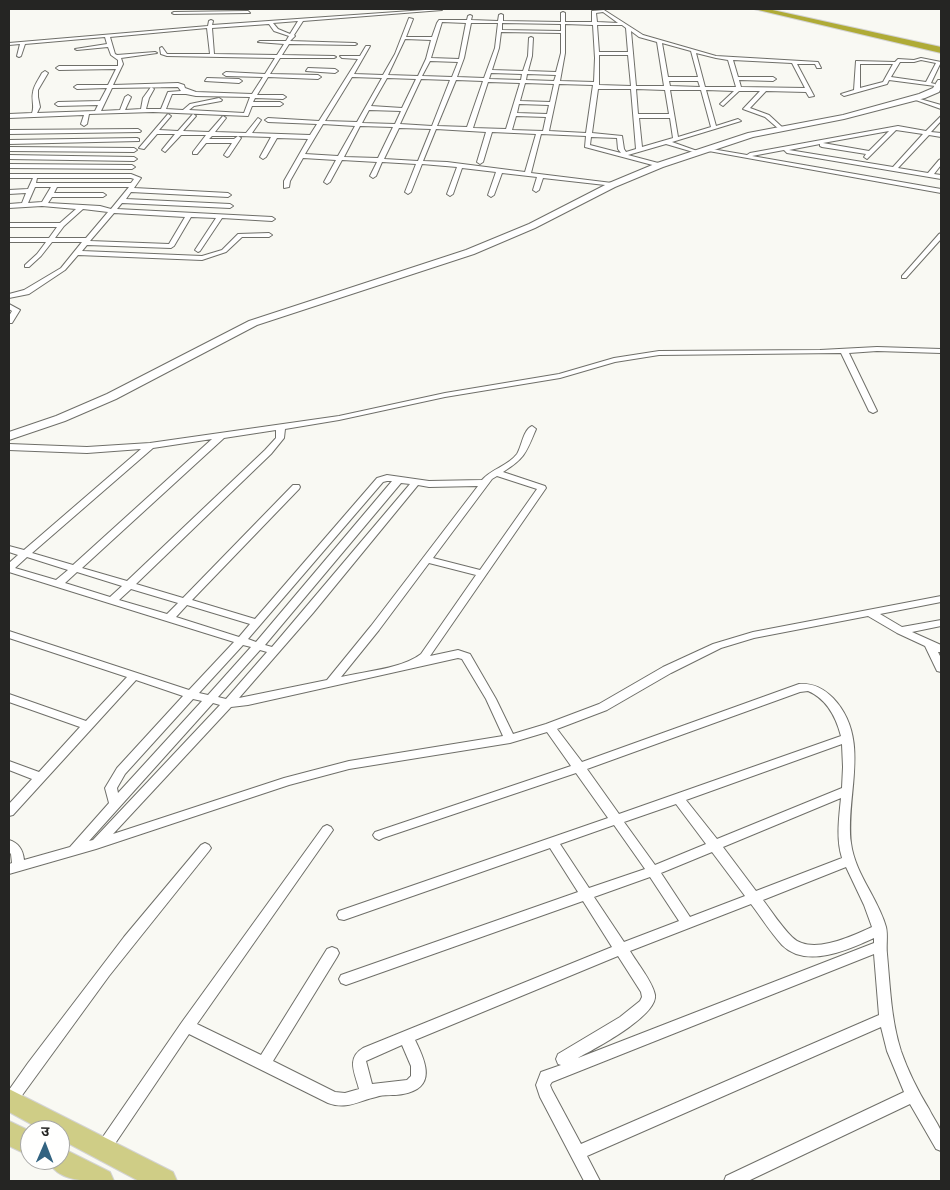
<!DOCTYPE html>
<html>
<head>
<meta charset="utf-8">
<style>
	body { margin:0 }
	#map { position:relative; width:950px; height:1190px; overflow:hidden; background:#f9f9f3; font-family:"Crimson Pro","Noto Sans Devanagari",serif }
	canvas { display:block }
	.frame { position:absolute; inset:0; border:10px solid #252523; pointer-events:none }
	.north { position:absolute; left:20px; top:1120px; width:50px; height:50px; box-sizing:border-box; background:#fffffe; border:1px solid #a8a8a6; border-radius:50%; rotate:1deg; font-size:14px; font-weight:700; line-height:20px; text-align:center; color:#252523 }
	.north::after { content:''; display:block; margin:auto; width:18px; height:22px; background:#326381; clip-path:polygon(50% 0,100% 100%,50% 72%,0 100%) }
</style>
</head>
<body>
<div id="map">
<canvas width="950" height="1190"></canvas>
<div class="frame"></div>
<div class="north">उ</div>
</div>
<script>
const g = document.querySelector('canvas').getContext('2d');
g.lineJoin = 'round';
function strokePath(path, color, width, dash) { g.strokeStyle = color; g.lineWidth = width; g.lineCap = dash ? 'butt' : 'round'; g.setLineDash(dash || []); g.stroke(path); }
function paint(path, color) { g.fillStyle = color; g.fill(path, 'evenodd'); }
const minor = new Path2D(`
	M439 9 442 10 303 21 294 35 295 36 290 41 355 43 357 44 355 45 289 44 282 55 334 56 336 57 334 58H280L270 74 318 75 321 77 318 79 268 77 257 95H283L286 97 283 99 255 98 253 102H280L283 104 280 106H252L248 116 153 112 89 114 87 124 84 126 81 124 84 115 9 118V114L32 113C35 106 31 100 33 92 34 85 39 79 42 73L45 71 48 73 38 90V97L40 107 37 113 95 111 98 105 58 106 55 104 58 102 100 101 107 88 77 89 74 87 77 85H108L116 69 59 70 56 68 59 66H118V60L111 55 108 47 77 50 75 49 107 44 105 37 25 44 21 56 19 57 17 56 20 44 9 45V43L208 26 209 21 211 20 213 21 212 25ZM298 21 290 34 278 29 273 23ZM269 24 274 31 289 36 286 41H260L258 42 284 44 277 55 214 54 212 28ZM207 28 210 54H167L162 47 160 48 161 54 167 56 275 58 265 74 226 72 223 74 226 76 263 77 252 94 196 92 185 88 184 85 178 83 113 85 123 64 121 58 157 53 155 52 117 55 115 54 110 37ZM151 87 143 98 141 109 125 110 131 97 128 95 125 97 120 110 101 111 112 88 178 87 181 91 168 92 161 109H146L149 98 154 89ZM186 94 196 96 250 97 244 113 189 110 194 106 221 101 222 100 219 98 190 104 183 110 166 109 172 94Z
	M604 10 643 35 716 56 818 62 821 68H817L815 64H797L814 96 809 97 806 92 766 91 750 108 769 115 782 127 783 128 780 130 765 117 743 109 760 91H739L723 106 720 104 734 91 706 90 716 126 738 119 741 121 672 142 700 152V154L666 144 628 155 662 164V166L660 167 585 147 586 136 541 134 531 173 612 183 614 184V186L543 178 539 190 536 192 533 190 537 177 502 173 494 195 491 197 488 195 496 172 462 168 453 194 450 196 447 194 457 167 422 164 411 192 408 194 405 192 416 164 382 162 376 176 373 178 370 176 377 162 342 160 330 182 327 184 324 182 336 160 303 158 290 181 289 187 284 188V181L308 139 277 138 266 157 263 159 260 157 271 137 238 136 241 138 229 156 227 157 224 155 232 143H206L197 154H193V152L206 135H181L165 152 162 150 175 134H157L144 149 139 148 168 114 171 116 159 130 178 131 193 114 196 116 183 131 209 132 223 116 226 118 215 132 246 133 258 118 261 120 252 133 310 135 317 124 268 122 265 120 268 118 319 121 358 59 342 58 340 56H360L366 46H370L354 74 383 75 395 54 409 18 413 19 406 37H432L437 23 439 20H467L468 16 470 15 472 16 471 20 498 21 499 15 501 14 503 15V21L561 22V13L563 12 565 13V22H592V11ZM603 12 618 23 597 22 596 13ZM442 22 466 23 459 59 431 58ZM471 23H498L495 48 484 78 457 77 464 58ZM502 23 561 24V31L502 30ZM565 24 593 25 595 58 594 82 560 81 565 53ZM597 25H622L626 28 628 52H599ZM631 31 639 37 657 42 664 86H636ZM501 32 561 33V53L556 72 528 71 532 56 533 38 531 37 529 38 528 56 523 71 492 70 499 48ZM405 39 431 40 426 59 418 76 388 75ZM662 43 691 51 698 77H668ZM696 53 716 58 728 60 736 87H705ZM599 55H628L631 86 599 85ZM733 60 792 63 805 88 741 87 739 80 773 81 776 79 773 77H738ZM430 61 458 62 452 77 422 76ZM491 73 522 74 521 80 489 79ZM527 74 556 75 554 81 526 80ZM352 77 382 78 357 122 325 121ZM387 78 416 79 402 108 371 106ZM421 79 450 80 432 126 400 124ZM456 80 483 81 467 127 437 126ZM669 81H698L700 87 670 86ZM488 82 520 83 506 129 473 128ZM525 83 554 84 550 102 520 101ZM559 84 593 85 586 133 549 131ZM598 89H631L636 149 626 152 624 149 622 136 592 133ZM636 89 665 90 669 114H638ZM670 90H701L711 127 678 137ZM519 104 549 105 547 114 517 113ZM369 110 401 111 395 124 362 123ZM516 116 546 117 543 131 512 130ZM639 118H670L673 138 642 147ZM323 124 355 126 338 156 305 154ZM360 126 393 127 378 158 344 157ZM399 128 431 129 418 161 384 159ZM436 129 486 132 477 162 480 164 483 162 492 132 536 134 525 172 447 162 423 161ZM212 136H238L234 139H209ZM591 137 617 138 618 149 621 153 590 145Z
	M248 11 250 13 174 14 172 13 174 12Z
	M921 58 941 62 931 83 935 84V86L889 80 887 84 844 96 841 94 854 90 856 61 895 62 898 59 914 60ZM921 60 936 63 926 82 891 77 900 62H914ZM860 64H893L883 82 860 88Z
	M308 68 335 69 338 71 335 73 306 71Z
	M207 78 239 79 242 81 239 83 205 81Z
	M913 97 941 105V109L913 99Z
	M941 116V121L931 132 941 133V137L929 135 898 168 928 173 939 160 941 159V165L934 174 941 175V179L787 153 784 150 752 156 941 189V193L703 150 706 148 747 155 750 153 898 126 926 131ZM896 130 923 134 893 167 789 150 820 144V146L822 147 866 154 864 157 867 159ZM889 131 869 151 823 143Z
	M138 129 141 131 140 132 9 134V130Z
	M137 138 139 139V141L9 144V140Z
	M9 147 134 148 137 150 134 152 9 151Z
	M9 155 134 157 137 159 134 161 9 159Z
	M9 164 132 165 135 167 132 169 9 168Z
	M9 174H131L141 178 134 188 228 193 231 195 228 197 131 192 126 199 230 204 233 206 230 208 122 203 117 209 272 217 275 219 272 221 222 218 200 251 198 252 195 250 216 218 191 217 174 246 171 248 87 245 82 251 202 256 222 250 238 234 269 233 272 235 269 237H242L226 252 202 260 78 255 65 270 29 294 9 298V294L24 290 61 268 82 242H52L41 256 29 267H25V265L37 254 46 242H9V238H49L57 227H9V223H60L76 209 42 206 9 208V204L22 203 26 193 9 194V190L28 189 33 178H9ZM37 178H131L134 179 131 183H36ZM35 187H51L42 202 28 203ZM57 187H129L111 209 100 206 48 203 52 197H103L106 195 103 193H54ZM83 209 108 212 86 238H55L64 226ZM114 213 185 217 169 244 90 241Z
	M941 233V239L906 278H902V276L939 234Z
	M9 304 20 310 12 323H9V316L12 311 9 309Z
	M877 347 941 349V353L877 351 849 353 877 411 873 413 869 411 841 353 659 355 615 362 560 378 445 397 339 420 285 429 284 438 271 454 136 584 183 598 293 485H299L300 487 299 489 192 600 255 619 377 478 387 475 429 481 482 480C491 469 508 466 517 454 522 446 523 430 532 426L536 429C526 453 525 458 503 472L545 486 546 488 430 656 458 650 470 654 496 699 513 734 546 724 599 704 663 667 713 644 753 632 941 596V602L880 614 902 627 941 620V626L912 632 941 645V652H938L941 658V672L937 671 925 646 897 633 868 616 754 638 721 648 671 673 607 710 557 729 582 762 799 684C813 683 823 688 833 698 872 739 845 795 851 843 855 874 878 898 886 927 888 935 886 945 887 954 890 986 891 1020 901 1051 908 1071 918 1091 929 1109 932 1116 937 1122 940 1129 943 1135 941 1144 941 1151L936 1149 910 1104 748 1181H724L726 1176 904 1092 887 1051 881 1027 587 1156 600 1181H584L540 1097 536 1085 541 1072 561 1065 558 1064 556 1059 558 1054 620 1017 640 1001 642 997 641 992 618 956 415 1040C426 1062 437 1088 403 1094 394 1096 384 1094 376 1097 358 1101 347 1110 328 1103L189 1034 108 1154 103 1156 98 1154 95 1149 98 1144 182 1022 323 827 327 825 331 827 333 830 197 1024 261 1055 327 949 332 947 337 949 339 953 337 957 273 1061 335 1092 345 1093 359 1089C355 1073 346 1058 363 1048L612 947 583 901 346 985 341 983 339 979 341 975 578 892 550 848 344 920 339 919 337 915 339 911 608 818 576 773 383 838 379 840 375 838 373 835 375 832 571 766 547 732 510 743 349 769 289 785 96 849 9 874V864L12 863 11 854 9 852V840C19 843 23 850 24 860L70 847 109 803 105 788 117 768 183 696 136 680 13 815 9 816V804L32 779 9 770V761L39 772 80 727 9 702V694L86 721 127 677 9 638V631L189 690 234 642 9 572V563L18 555 9 552V546L24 550 141 449 87 453 9 450V444L87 447 150 443 339 416 445 393 559 374 614 358 659 351 820 350ZM276 430V438L265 450 127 581 82 568 224 438ZM212 439 73 565 32 553 153 448ZM497 476 537 489 480 570 433 558 492 479ZM387 481H392L256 642 248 639 383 482ZM401 483 410 484 272 647 265 645ZM418 485 429 487 478 486 371 626 327 680 239 698 313 613ZM27 557 68 570 56 580 15 568ZM429 563 476 575 421 654C401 669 366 671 341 677L379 630ZM77 572 122 586 110 597 65 583ZM131 589 178 603 167 614 119 600ZM187 605 250 624 239 637 176 617ZM243 645 251 647 208 695 199 693ZM260 650 267 652 226 699 218 697ZM458 658 462 659 486 699 503 736 349 761 284 778 113 834 231 707 248 705ZM808 691C827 699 836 717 841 736L619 814 587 769 800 692ZM193 699 202 701 118 793 117 788 125 774ZM213 703 220 705 93 840 89 841ZM842 744 843 767 842 788 717 839 686 800ZM841 798C839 818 836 839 842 858L756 891 723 847ZM676 804 706 844 655 865 624 822ZM614 825 645 869 589 888 560 844ZM712 852 745 896 690 917 661 873ZM846 867 864 905 872 927C852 936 811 956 792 937 781 926 772 912 763 900ZM650 877 679 921 624 942 594 897ZM751 904C761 917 771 933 782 945 806 969 848 950 874 938V943L578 1058C594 1049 658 1016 655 995 653 982 637 963 630 951ZM874 954 879 1015 581 1144 552 1090 550 1085 552 1082ZM402 1045 411 1066V1076L407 1080 372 1084 366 1061Z
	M205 843 209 845 211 848 209 851 109 976 15 1105 9 1106V1090L28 1063 124 937 201 845Z`);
const secondary = new Path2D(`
	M938 80H941V88L939 92 925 98 844 119 753 137 663 167 615 187 535 228 474 254 257 325 116 399 65 421 9 440V432L56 416 107 394 249 321 466 250 529 224 609 183 657 163 748 133 843 115 919 94 933 88Z`);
const primary = new Path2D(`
	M9 1089 173 1172 177 1181H139L60 1139V1130H42L9 1112Z
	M9 1121 30 1131V1156L9 1146Z
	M60 1147 110 1172 114 1181C92 1181 58 1184 48 1160H60Z`);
const motorway = new Path2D(`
	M754 9H768L941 47V53Z`);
strokePath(minor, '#6f6f69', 2);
strokePath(secondary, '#6f6f69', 2);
strokePath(primary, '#d3d3d3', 2);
strokePath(motorway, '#d3d3d3', 2);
paint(minor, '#fff');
paint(secondary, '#fff');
paint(primary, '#cfcd86');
paint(motorway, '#afab36');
</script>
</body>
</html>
